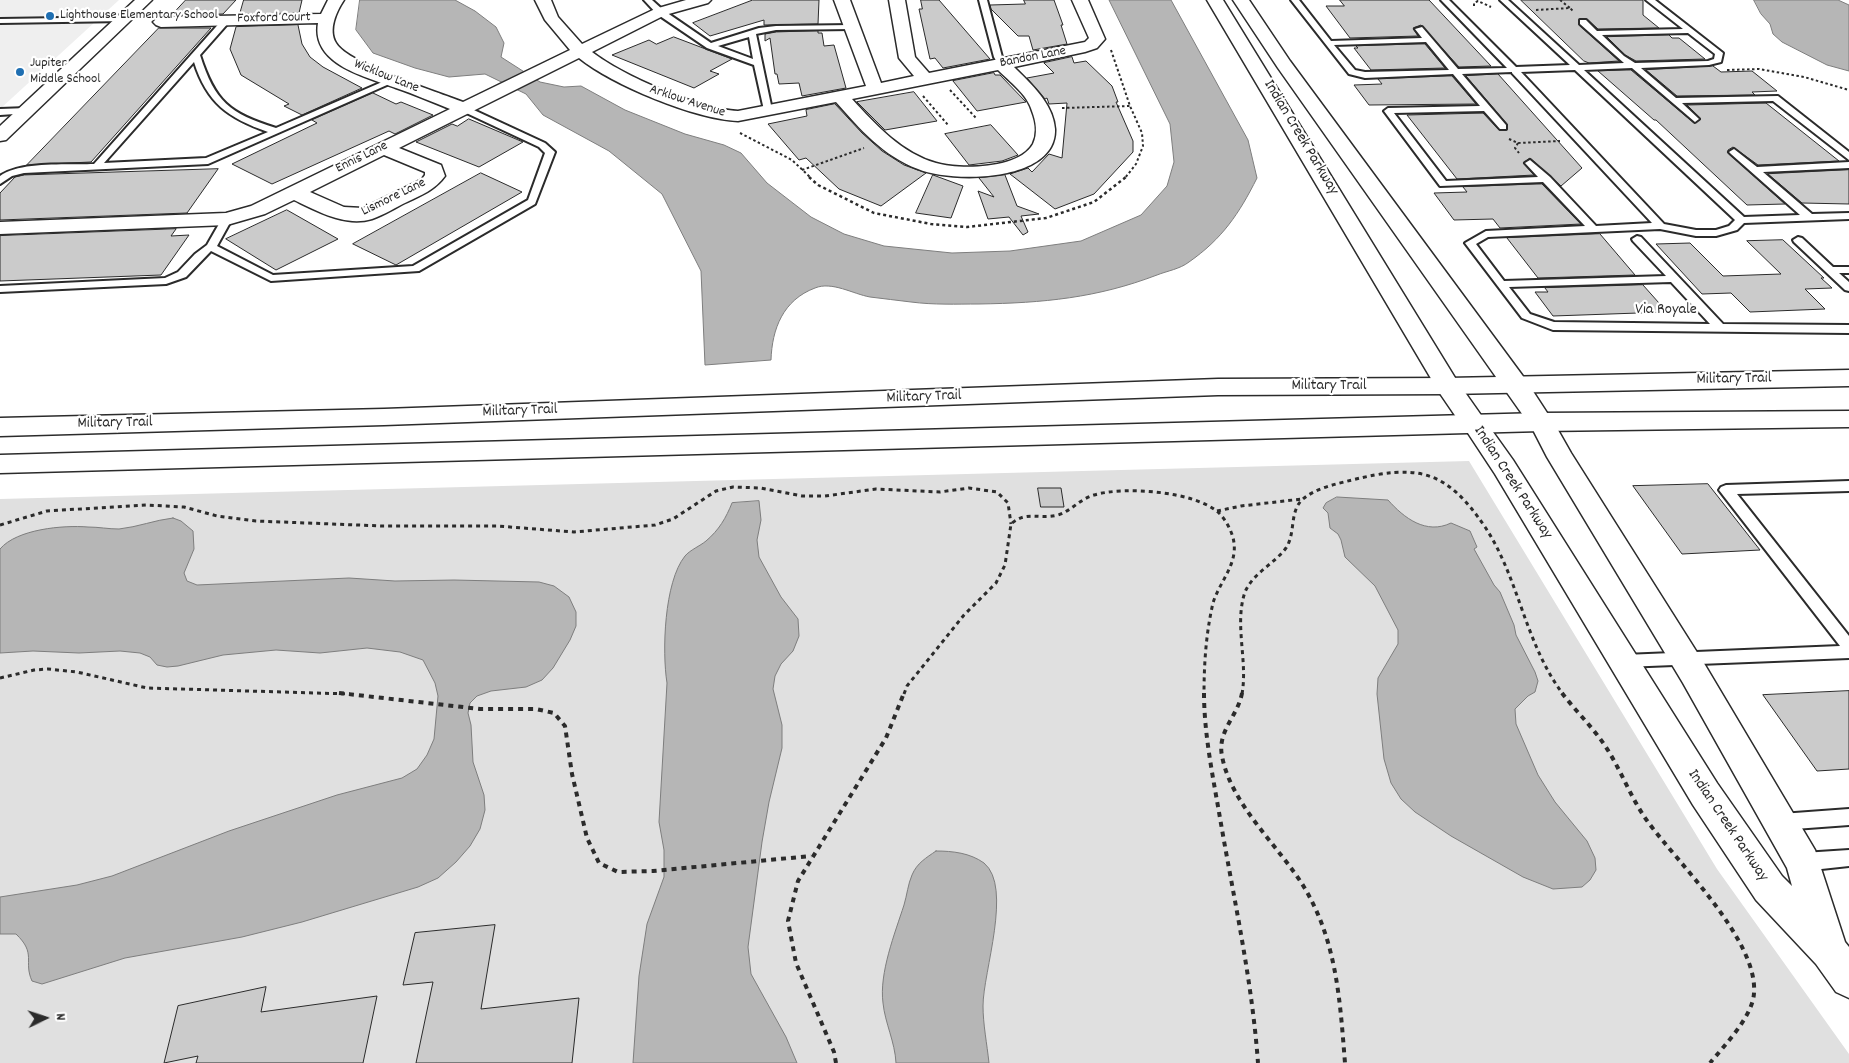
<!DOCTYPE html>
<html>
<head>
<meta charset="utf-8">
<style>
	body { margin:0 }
	#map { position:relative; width:1849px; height:1063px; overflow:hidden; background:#fff; font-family:Dekko,sans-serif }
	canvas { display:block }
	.north { position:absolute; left:20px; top:993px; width:50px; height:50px; -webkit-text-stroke:4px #fff; paint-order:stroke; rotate:86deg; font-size:14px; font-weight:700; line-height:20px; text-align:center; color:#2b2b2b }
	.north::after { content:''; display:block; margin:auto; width:18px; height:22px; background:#2b2b2b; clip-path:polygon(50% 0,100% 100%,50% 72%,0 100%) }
</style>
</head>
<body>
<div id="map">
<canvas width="1849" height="1063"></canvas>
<div class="north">N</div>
</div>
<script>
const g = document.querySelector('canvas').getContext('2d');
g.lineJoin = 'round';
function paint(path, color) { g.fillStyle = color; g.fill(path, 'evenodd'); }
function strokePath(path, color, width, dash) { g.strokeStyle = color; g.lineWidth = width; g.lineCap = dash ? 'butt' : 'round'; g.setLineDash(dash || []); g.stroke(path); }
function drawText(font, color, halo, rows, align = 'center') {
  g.font = font + ' Dekko,sans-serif'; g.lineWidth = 4.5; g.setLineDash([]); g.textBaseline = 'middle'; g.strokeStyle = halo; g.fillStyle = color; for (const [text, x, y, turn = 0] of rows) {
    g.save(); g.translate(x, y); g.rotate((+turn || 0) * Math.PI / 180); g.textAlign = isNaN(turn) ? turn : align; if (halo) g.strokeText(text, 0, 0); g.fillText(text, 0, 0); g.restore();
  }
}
const built = new Path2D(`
	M0 0H119L0 109Z`);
const green = new Path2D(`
	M1469 461 1717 869 1849 1054V1063H0V499Z`);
const water = new Path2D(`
	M360 0H455L475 11 496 27 504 43 501 57 540 82 564 87 581 86 625 110 685 134 724 145 741 153 767 183 811 217 844 234 884 246 952 253 1010 251 1081 241 1141 215 1167 186 1174 162 1170 124 1109 0H1171L1248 140 1257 178C1239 214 1222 239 1189 262 1180 269 1167 271 1157 275 1097 298 1043 303 979 304 956 304 934 305 911 302 897 300 884 299 870 297 853 294 832 281 815 288 783 300 772 329 771 360L705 365 701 271 662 194 609 151 543 115 526 94 485 74 449 77 415 68 373 53 356 30Z
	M1754 0H1838L1849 5V71L1827 65 1782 42 1773 34 1770 24 1761 14Z
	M1337 497 1388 500C1404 518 1426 535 1451 523L1470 531 1477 547 1474 549 1494 585 1500 592 1514 625 1516 635 1535 672 1538 681 1535 692 1528 696 1515 709 1516 724 1538 775 1555 802 1587 841 1595 858 1596 870 1590 880 1582 887 1553 889 1523 877 1451 836 1415 812 1401 799 1391 783 1384 759 1377 694 1378 678 1398 644V630L1375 586 1345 557 1341 540 1338 534 1330 528 1328 513 1323 508 1326 503Z
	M759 501 761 520 757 540 759 557 781 597 798 619 799 636 793 651 781 664 775 676 773 689 782 725V748L769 802 762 842 748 947 751 974 786 1037 797 1063H633L639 976 647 924 664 877V850L659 822 667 683C662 652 664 582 685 556 690 550 700 546 706 541 719 530 726 518 732 503Z
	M173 518 181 521 193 531 194 549 184 573 187 581 197 585 349 578 395 581 454 580 539 582 554 586 569 597 576 612V626L570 640 553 668 542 680 526 687 491 691 477 696 470 703 468 713 471 725 473 762 484 795 485 810 480 829 470 846 456 862 438 878 418 887 302 922 242 937 125 958 42 984 32 981C23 961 37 954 16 934H0V897L77 885 112 876 229 831 337 795 402 778 417 769 427 755 434 739 438 696 435 683 423 660 400 652 367 648 320 653 276 650 223 655 178 666 167 667 157 665 150 657 140 653 120 651 79 653 33 651 0 653V549C17 529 63 525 88 527 99 527 108 529 119 529 138 527 155 520 173 518Z
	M936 851C953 851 970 853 984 863 1013 887 983 972 983 1006 983 1024 987 1044 989 1063H896C895 1042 885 1023 883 1003 879 973 895 933 904 905 907 895 908 884 912 875 917 863 926 858 936 851Z`);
const building = new Path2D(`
	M186 0H236L223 14 172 15Z
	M244 0H302L299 13 240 14Z
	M753 0H819L818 24 764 25V20L710 36 693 23Z
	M921 0H939L990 59 943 68 935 58 930 59 919 9H922Z
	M1024 0H1054L1063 25H1061L1067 44 1033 50 1029 36H1018L991 9 990 5 1025 4Z
	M1340 0H1429L1491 66 1459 67 1421 25 1413 28 1418 36 1350 38 1326 6H1344Z
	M1521 0H1643V15L1659 28 1598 29 1587 19H1579V25L1619 61 1589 63 1584 61Z
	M298 25 302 44 310 57 323 67 362 88 302 115 284 106 289 104 241 75 230 49 236 27Z
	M159 28H211L91 162 27 165Z
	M818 31V33H822L824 46 834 45 846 88 802 96 799 83 779 84 777 74H775L770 38 765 41V34L776 32Z
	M1669 35 1672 38H1679L1705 59 1636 61 1625 55 1607 37Z
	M674 37 732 59 710 71 719 74 694 88 612 55 649 40 656 44Z
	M1425 44 1445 68 1371 70 1354 48H1358L1356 46Z
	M1072 57 1074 63 1086 61 1112 86 1118 102H1116L1133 141V152L1094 194 1055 209 1010 174 1028 168 1032 172 1049 154 1062 158 1067 103 1049 104 1047 98 1045 99 1027 78 1054 73 1044 63Z
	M1713 66 1721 72 1752 71 1777 91 1752 92 1755 95 1677 96 1646 70Z
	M1631 70 1694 123 1701 119 1687 105 1766 103 1839 161 1758 165 1733 147 1728 150V153L1785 204 1747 205 1656 120H1654L1598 71Z
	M994 73 995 75H1000L1026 102 977 111 953 81Z
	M1498 74 1582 168 1561 186 1530 158 1523 163 1534 175 1457 179 1407 115 1483 113 1499 130H1507V124L1466 76Z
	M1452 76 1476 104 1369 105 1354 85 1382 84 1378 79Z
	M914 92 937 121 885 130 857 102Z
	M373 93 396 104 401 102 433 115 395 134 389 131 272 184 232 164 317 123 312 120Z
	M835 104 862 133 882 151 904 165 926 173 881 206 839 189 806 158 799 160 768 124 807 116 806 110Z
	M469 119 523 142 479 167 416 142 452 124 457 126Z
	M991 125 1018 155 1002 161 969 165 945 134Z
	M218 169 187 213 0 220V193L15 177 24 175Z
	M1849 170V204L1802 203 1768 174Z
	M481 173 522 192 396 265 353 244Z
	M933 175 963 186 951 218 916 213Z
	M1005 175 1017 206 1039 214 1021 216 1028 232 1023 235 1009 217 988 219 978 191 994 197 979 178Z
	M1542 184 1581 224 1500 228 1493 219 1454 220 1434 193 1467 192 1463 187Z
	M287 210 338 239 276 270 226 239Z
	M176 229 171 236 189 235 161 275 0 281V236Z
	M1600 234 1635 275 1538 278 1507 238Z
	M1783 240 1824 278H1821L1832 288 1805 289 1825 309 1750 312 1731 293 1702 294 1656 244 1690 243 1723 276 1781 274 1747 241Z
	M1643 285 1667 312 1553 316 1535 292H1548L1545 288Z
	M1708 484 1760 550 1682 554 1633 486Z
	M1038 488H1061L1064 507H1041Z
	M1849 691V769L1817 771 1763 695Z
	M495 925 481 1009 579 998 572 1063H416L433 982 403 985 415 933Z
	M266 987 261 1012 377 996 363 1063H196L198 1056 164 1063 178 1006Z`);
const pathFar3 = new Path2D(`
	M1560 0 1570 8
	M1474 6V3L1478 1 1491 7
	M1536 10 1570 8 1573 11
	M1111 50 1130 106 1142 133 1143 146 1136 164 1125 178
	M1727 70 1759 69 1804 77 1849 90
	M950 90 976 118
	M923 96 948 125
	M1062 108 1130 106
	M740 133 792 160 811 178
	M1509 139 1518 143 1560 141
	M1518 143 1515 148 1519 153
	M802 170 864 148`);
const pathFar2 = new Path2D(`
	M809 177 818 185 874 213 931 224 967 227 1046 218 1094 202 1126 177`);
const pathFar1 = new Path2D(`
	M1217 511 1241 506 1302 499
	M0 525 47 511 146 505 184 507 217 516 256 521 383 526H497L574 532 655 525 673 519 716 491 733 487 760 488 802 496H825L876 489 940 492 969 488 997 492 1008 503 1011 524
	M0 678 34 670 48 669 77 672 147 688 350 694
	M904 694 907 686 964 615 996 583 1005 565 1011 524C1027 510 1039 520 1058 515 1071 511 1080 499 1094 495 1124 486 1195 491 1219 513 1226 520 1233 533 1234 543 1237 565 1219 583 1213 603 1206 633 1204 664 1204 694
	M1242 694C1248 661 1234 624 1245 592 1253 573 1274 564 1286 548 1296 533 1289 511 1303 499 1316 488 1336 484 1352 480 1417 464 1446 469 1485 527 1519 578 1525 644 1563 694`);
const path = new Path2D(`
	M339 693 480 709H536L554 713 565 726 572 774 587 838 599 863 618 872 653 871 811 856
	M1204 693C1204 734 1213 777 1220 818 1234 900 1252 980 1258 1063
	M1242 693C1238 716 1217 731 1222 756 1231 805 1279 846 1304 887 1337 942 1340 1001 1345 1063
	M1562 693C1577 713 1596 730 1609 752 1623 775 1632 800 1648 822 1678 863 1758 940 1754 993 1753 1016 1724 1046 1710 1063
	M836 1063 834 1052 796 963 788 921 798 881 886 738 904 693`);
const service = new Path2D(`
	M644 0H652L663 10 711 43 759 28 776 26 851 25 855 27 851 29 776 30 756 34 772 110 768 113 764 110 754 65 707 48 657 14ZM749 37 753 59 718 46Z
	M979 0H987L1002 57 1006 64 1005 66H999L994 57Z
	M1291 0H1299L1331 41 1422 38 1415 29 1422 27 1458 69 1507 68 1441 0H1449L1516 67 1570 65 1500 0H1508L1579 65 1624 63 1580 24V20H1586L1597 31 1683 29 1646 0H1655L1723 53 1721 62 1709 65 1641 68 1676 98 1778 96 1849 152V160L1773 101 1682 103 1699 119 1695 122 1632 68 1584 70 1744 217 1800 215 1731 154 1729 152 1734 149 1757 167 1849 162V168L1763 172 1812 214 1849 213V219L1744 223 1737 230 1716 236H1696L1660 229 1488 237 1476 244 1504 281 1666 276 1633 241 1632 239 1637 236 1641 237 1723 324 1849 325V333L1553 330 1522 318 1465 243 1486 231 1585 226 1543 182 1440 186 1384 111 1388 108 1480 106 1453 74 1365 78 1349 74ZM1688 33 1715 54 1714 59 1708 61 1635 63 1624 56 1602 35ZM1426 42 1449 70 1365 72 1355 70 1334 45ZM1575 70 1735 220 1729 226 1716 230H1696L1664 224 1521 72ZM1512 72V73L1652 223 1596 226 1550 177 1530 160 1525 163 1538 177 1446 181 1394 113 1484 111 1500 129H1506V125L1462 74ZM1671 282 1710 324 1554 322 1530 314 1509 287Z
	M128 17V21H125L0 23V19Z
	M223 19 230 21 200 55C215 102 229 113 276 128L389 79 396 81 208 164 24 173 12 176 0 184V176C20 161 68 165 94 164ZM194 62C207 103 228 118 268 132L206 158 104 163Z
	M463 105 545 143 555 152 535 204 419 271 271 281 211 251 186 277 166 284 0 292V286L165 278 178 272 195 254 207 245 223 217 227 216 232 219 217 246 273 275 413 266 528 200 545 153 539 147 460 110V106Z
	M27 108 31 111 30 113 0 115V109Z
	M1798 237 1802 238 1833 267H1849V273H1839L1849 282V291L1845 290 1794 242 1793 240Z
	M1849 481V491L1737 494 1849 636V658L1624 667 1619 666 1616 661 1619 656 1624 655 1840 646 1719 490 1721 487 1726 485Z
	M1849 809V825L1781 830 1775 828 1772 822 1775 816 1781 814Z
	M1849 850V866L1803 871 1797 868 1794 862 1797 856 1803 853Z`);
const minor = new Path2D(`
	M135 0H152L6 140 0 141V126Z
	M328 0H344C336 12 328 30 336 43 348 64 438 92 463 102L570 50 545 20 535 0H551L558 17 582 44 655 9 686 0H711L708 3 665 15 592 52C623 76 699 109 738 111L866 86 834 0H850L881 83 914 76 899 58 889 0H905L915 57 929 73 1085 42 1089 38 1072 0H1088L1105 39 1097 48 1085 52 1014 67C1031 84 1053 103 1055 129 1057 183 950 183 918 169 883 156 860 129 836 102L738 121C694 119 613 85 579 58L399 148 441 165 445 176C435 190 421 195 407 202 396 207 384 215 372 219 345 227 317 211 294 200L265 214 227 225 0 234V222L226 213 251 206 450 109C432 102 414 94 396 88 367 77 311 65 318 23L161 27 156 25 153 22 156 19 161 17 321 14ZM998 70C1010 82 1027 94 1032 111 1036 121 1038 134 1033 144 1019 169 960 170 936 163 901 153 876 125 852 99ZM384 155 425 172V175L422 179 363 208 344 207 310 192Z
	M1541 413 1550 416 1571 453 1705 665 1815 850 1845 942 1849 947V998L1836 992 1816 964 1756 900 1693 805 1495 474 1462 424 1465 418 1474 415 1483 418 1513 460 1717 783 1782 876 1792 886 1787 868 1683 683 1547 457 1529 422 1532 416Z`);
const tertiary = new Path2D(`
	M1207 0H1223L1457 381 1483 418 1486 424 1483 430 1474 433 1465 430 1439 392Z
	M1233 0H1249L1290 61 1525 379 1553 422 1550 428 1541 431 1532 428 1278 68Z`);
const secondary = new Path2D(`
	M1849 370V386L1448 394 1218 395 384 425 0 436V418L384 409 1218 379 1448 378Z
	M1849 411V427L1541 431 0 473V455L1541 413Z`);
const markers = [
	[50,16,5,"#1f6fb2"],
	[20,72,5,"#1f6fb2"]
];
const farPoinames = [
	["Lighthouse Elementary School",60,16],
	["Jupiter",30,64],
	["Middle School",30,80]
];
const farStreetnames = [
	["Foxford Court",274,19,-1],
	["Bandon Lane",1033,58,-11],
	["Wicklow Lane",386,77,22],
	["Arklow Avenue",687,102,18],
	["Ennis Lane",362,158,-26],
	["Lismore Lane",394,198,-26]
];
const streetNames = [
	["Indian Creek Parkway",1300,138,59],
	["Via Royale",1666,311],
	["Military Trail",1734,380,-1],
	["Military Trail",1329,387],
	["Military Trail",924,398,-2],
	["Military Trail",520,412,-2],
	["Military Trail",115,424,-1],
	["Indian Creek Parkway",1512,483,57],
	["Indian Creek Parkway",1727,826,56]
];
paint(built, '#efefef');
paint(green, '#e0e0e0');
paint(water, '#b6b6b6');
strokePath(water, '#7e7e7e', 1);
paint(building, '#cbcbcb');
strokePath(building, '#2b2b2b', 1);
strokePath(service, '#2b2b2b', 4);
strokePath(minor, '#2b2b2b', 3);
strokePath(tertiary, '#2b2b2b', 3);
strokePath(secondary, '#2b2b2b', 3);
strokePath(pathFar3, '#2b2b2b', 2, [2.5, 2.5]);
strokePath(pathFar2, '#2b2b2b', 2.5, [3, 3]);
strokePath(pathFar1, '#2b2b2b', 3, [4, 4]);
strokePath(path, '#2b2b2b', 4, [5, 5]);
paint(service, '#fff');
paint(minor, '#fff');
paint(tertiary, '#fff');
paint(secondary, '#fff');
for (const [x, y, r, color] of markers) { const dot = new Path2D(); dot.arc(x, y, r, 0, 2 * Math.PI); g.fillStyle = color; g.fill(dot); strokePath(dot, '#fff', 2); }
drawText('14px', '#2b2b2b', '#fff', farPoinames, 'left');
drawText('14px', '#2b2b2b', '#fff', farStreetnames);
drawText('16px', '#2b2b2b', '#fff', streetNames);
</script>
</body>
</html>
